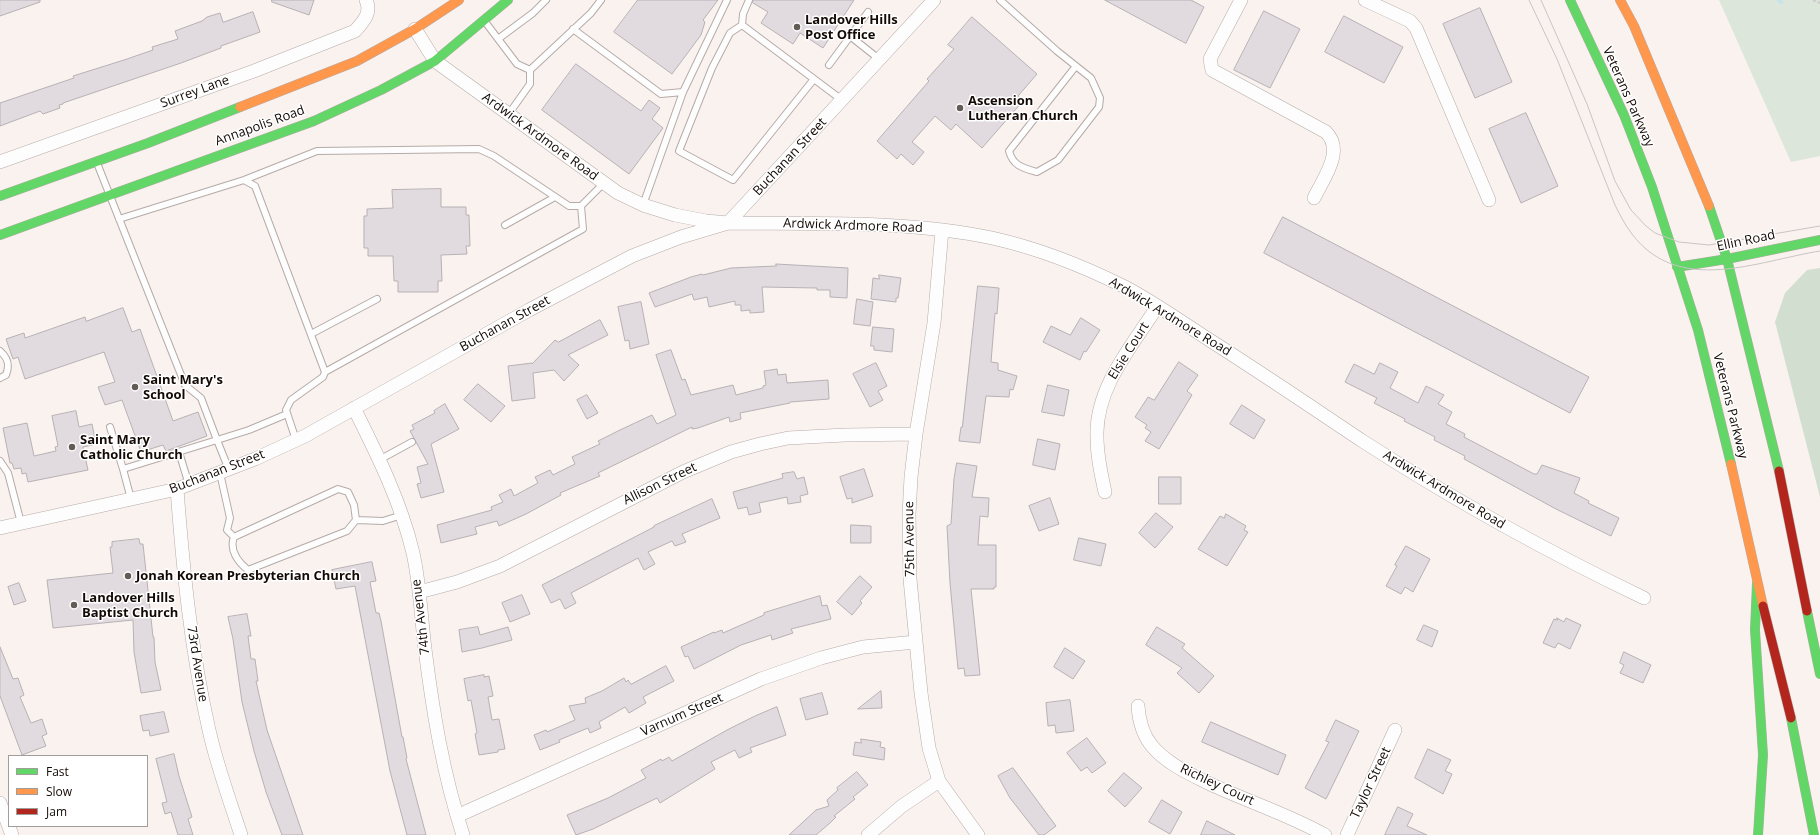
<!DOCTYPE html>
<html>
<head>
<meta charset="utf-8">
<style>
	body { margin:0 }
	#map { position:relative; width:1820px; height:835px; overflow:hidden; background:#faf2ef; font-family:"Open Sans",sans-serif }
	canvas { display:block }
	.legend { position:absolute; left:8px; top:755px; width:140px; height:72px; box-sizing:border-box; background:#fff; border:1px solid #a19d9b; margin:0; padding:5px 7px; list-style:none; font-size:12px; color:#130905 }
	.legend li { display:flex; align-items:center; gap:8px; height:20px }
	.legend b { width:20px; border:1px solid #a19d9b }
</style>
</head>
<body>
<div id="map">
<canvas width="1820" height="835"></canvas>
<ul class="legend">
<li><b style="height:5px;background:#63d668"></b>Fast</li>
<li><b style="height:5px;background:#ff974d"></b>Slow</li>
<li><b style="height:5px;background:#b3261e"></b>Jam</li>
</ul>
</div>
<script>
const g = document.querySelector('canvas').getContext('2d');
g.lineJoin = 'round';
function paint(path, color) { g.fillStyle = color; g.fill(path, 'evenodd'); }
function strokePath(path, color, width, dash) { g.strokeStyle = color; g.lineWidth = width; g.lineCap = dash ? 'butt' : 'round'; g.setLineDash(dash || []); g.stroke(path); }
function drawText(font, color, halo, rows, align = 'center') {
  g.font = font + ' "Open Sans",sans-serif'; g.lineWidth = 3; g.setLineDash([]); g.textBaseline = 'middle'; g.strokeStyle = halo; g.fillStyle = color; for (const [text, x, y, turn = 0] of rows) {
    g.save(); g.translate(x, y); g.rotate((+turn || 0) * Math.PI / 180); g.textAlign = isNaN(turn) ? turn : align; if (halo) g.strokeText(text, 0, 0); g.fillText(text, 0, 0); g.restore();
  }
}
const green = new Path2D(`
	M1719 0H1820V156L1791 162Z`);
const forest = new Path2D(`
	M1820 268V497L1775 322 1785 293 1807 270Z`);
const stream = new Path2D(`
	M1779 0 1781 2`);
const building = new Path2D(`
	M0 0H40V2L0 16Z
	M272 0H314L309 15 272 2Z
	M638 0H718L703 20 705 22 701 35 672 74 614 32Z
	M753 0H854L823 48 800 33 793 44 761 23 768 12 753 3Z
	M1105 0H1191L1204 7 1186 43Z
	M1480 8 1512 82 1475 98 1443 24Z
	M1264 11 1300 29 1270 88 1234 70Z
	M253 12 260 32 221 46V48L181 63 63 103V104L59 105 60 108 43 114 40 111 0 126V103L74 78 73 76 124 60 153 50 152 47 178 39 175 31 202 21 207 17 220 13 223 22Z
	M1344 16 1403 47 1384 83 1325 52Z
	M972 17 1037 74 1018 96 1023 101 982 148 956 124 951 130 935 116 912 142 924 152 913 165 901 154 897 159 877 141 929 81 927 79 954 49 948 45Z
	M576 64 641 111 649 100 660 108 652 119 663 128 629 174 542 110Z
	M1526 113 1558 186 1521 203 1489 129Z
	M441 189V207H466V215H469L470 246H466L467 254 441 255 442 281H438V292H398V281H394L393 256H368V248H364V216H367V209L393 208 392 190Z
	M1283 217 1589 377 1570 413 1264 253Z
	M776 264 848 268 847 298 830 297V290H817V288L762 287 764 312 750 313V310L741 311V305H735V301L709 307 707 297 694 300 692 294 655 307 649 293 691 277 702 274 703 275 731 268 776 266Z
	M879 275 901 278 898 298H896V302L871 299 873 278 879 279Z
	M978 286 999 288 997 314 995 313 991 362 998 363V370L1017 376 1013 390 1010 389 1009 397 986 396 980 443 959 441 961 427H962Z
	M857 299 873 302 870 326 854 324Z
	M641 302 649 344 630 349 629 340 625 341 618 307Z
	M123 308 132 332 140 329 173 421 198 412 207 436 166 451 163 445 141 452 122 400 105 405 98 387 115 382 104 352 25 379 18 357 13 359 6 339 24 333 25 338 85 317 86 321Z
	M1081 318 1100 330 1086 352 1084 351 1080 360 1043 342 1051 326 1070 335Z
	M600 320 608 335 568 355 579 365 564 381 554 370 533 373 535 398 512 401 508 366 532 363V364L555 340 558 342Z
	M873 327 894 329 892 352 874 350V346H871Z
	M671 350 682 380 685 379 691 395 733 385 736 395 763 388V386L766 385 764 371 777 369 778 375 786 374 787 383 828 380 829 399 790 402V403L740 413 741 419 730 422 729 417 698 428 692 429V427L598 473 600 476 560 493 561 495 526 514 499 526 497 521 475 527 477 534 441 543 437 525 492 510 491 507 503 502 499 495 511 489 514 496 538 483 535 477 550 470 553 475 575 464 572 457 600 444 598 441 620 430 652 415 657 424 676 415 656 355Z
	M1179 362 1198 375 1187 391 1192 395 1159 449 1145 441 1151 432 1145 428 1147 425 1135 417 1148 397 1154 400Z
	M876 363 887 386 878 391 883 400 870 407 853 374Z
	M1380 363 1398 372 1390 388 1418 403 1426 386 1444 395 1438 404 1452 412 1446 424 1465 434 1464 437 1534 474H1537L1542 465 1580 478 1574 493 1589 501 1588 503 1619 518 1611 536 1556 509 1464 459 1465 456 1434 440 1435 437 1404 421 1405 419 1374 403 1377 398 1345 382 1354 364 1374 374Z
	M478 384 505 406 491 422 464 400Z
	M1048 385 1069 390 1064 416 1042 412Z
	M587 395 598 413 587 419 577 400Z
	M445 404 459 429 431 444 444 492 421 498 417 484 421 483 417 467 428 464 410 431 414 429 412 425 435 413 434 411Z
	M1242 405 1265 420 1254 439 1230 424Z
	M76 411 79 427 92 424 95 439H92L93 445 83 447 88 470 28 482 26 473 22 474 21 468 14 469 12 463H10L3 428 27 423 34 456 56 451 55 447 58 446 52 416Z
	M1038 439 1060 444 1055 470 1033 465Z
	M957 463 977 466 972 497 989 498 988 517 980 516 978 545H996V587H994V589H971L980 675 965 676 964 668 958 669 950 583 947 526 951 524 954 479Z
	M864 469 873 496 852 503V498L847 499 840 477Z
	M794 472 797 479 804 477 808 494 800 496 801 502 788 504 787 497 759 503 761 512 749 515 747 507 738 509 733 492 783 478 782 474Z
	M1159 477H1181V504H1159Z
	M1050 498 1059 524 1039 531 1029 506Z
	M712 499 720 518 682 534 686 542 675 546 672 541 648 552 655 564 644 570 638 558 571 593 576 603 565 609 560 599 551 603 542 585 654 527V526Z
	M1156 513 1173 527 1155 548 1139 533Z
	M1226 514 1246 526 1244 530 1248 532 1227 566 1198 549 1220 516 1224 518Z
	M851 525 871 526V543H851Z
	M1079 538 1106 544 1101 566 1074 560Z
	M139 539 140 544H143L153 637H154L155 662 161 690 141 693 134 652 133 620 53 628 47 580 113 573 110 547H112V542Z
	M1406 546 1430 559 1413 592 1405 587 1401 594 1386 586 1397 566 1395 565Z
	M372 562 376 581 370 582 376 613H379L381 621 402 737H403L407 758 406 759 426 835H407L390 771 355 586 336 589 332 570Z
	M860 576 872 587 860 601 862 603 852 615 837 602Z
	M19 583 26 601 14 605 8 587Z
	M522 595 530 614 510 622 502 603Z
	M820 596 822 606 827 605 831 619 791 629 793 633 772 640 771 635 741 645 694 669 688 656 685 657 681 647 714 632V633L722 630 723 633 764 615V613Z
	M247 614 251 636H248L251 659H255L258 681H256L267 730 303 835H282L266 792 254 751 242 702 233 639 228 617Z
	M1557 618 1564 622 1566 618 1581 625 1570 649 1558 643 1555 648 1543 643 1554 619 1557 620Z
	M1424 625 1438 631 1432 647 1417 640Z
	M478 627 480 635 508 627 512 640 482 648 462 652 459 630Z
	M1157 627 1185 644 1182 648 1214 676 1199 693 1177 673 1182 668 1146 645Z
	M0 647 13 679 18 678 24 695 20 697 31 723 42 719 47 734 42 736 46 746 22 755 0 696Z
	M1065 648 1085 661 1073 679 1054 667Z
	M1624 652 1651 665 1643 683 1620 673 1624 665 1620 663Z
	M666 666 674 681 643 697 646 703 629 713 625 707 599 722 601 728 590 733 588 728 559 740 560 742 540 750 534 735 546 730 547 732 575 720 569 706 586 703 585 698 602 691 624 678 626 682 628 680 631 684Z
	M484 675V677L489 676 493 696 488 697 492 720 499 719 505 749 498 750V752L479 755 475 734 477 733 471 700 468 701 464 679Z
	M881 691 882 708 858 709Z
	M822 693 828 714 806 720 800 699Z
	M1070 700 1074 731 1056 733 1055 725 1048 726 1046 703Z
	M777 707 786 735 750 748 752 752 739 758 735 750 711 762 715 769 660 803 657 798 593 829 576 835 567 815 608 798 646 778 641 770 661 759 662 761 669 757 672 761 727 730 755 716Z
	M164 712 169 732 150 736 149 730 143 731 140 716Z
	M1336 720 1359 731 1326 799 1305 788 1329 742 1326 741Z
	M1211 722 1286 755 1278 775 1202 742Z
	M1087 738 1106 763 1092 773 1087 767 1081 771 1067 753Z
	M861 739 881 742 880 747 885 748 884 760 853 755 855 742 861 743Z
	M1428 749 1451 760 1445 771 1452 774 1443 794 1415 778Z
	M174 754 179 776 192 817 188 819 193 835H178L171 812 165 814 162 803 167 802 156 759Z
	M1013 768 1056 826 1044 835H1039L1010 798 998 776Z
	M857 772 868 785 853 797 855 799 834 816 836 817 830 823 816 835H789L816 810 829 806 827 800 838 790 837 788Z
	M1124 773 1142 788 1125 807 1108 791Z
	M1162 800 1182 812 1170 834 1149 822Z
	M1398 807 1413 814 1407 826 1427 835H1385Z
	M1207 821 1235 835H1201Z`);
const path = new Path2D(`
	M1813 0 1820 3`);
const lane = new Path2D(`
	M749 0 743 14 742 25 842 100
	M1000 0 1057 51 1091 78 1100 98 1099 107 1058 160 1037 172C1023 168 1013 166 1009 151L1076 66
	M486 23 517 64 530 70
	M742 25 730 33 712 68 679 151 733 180 814 79
	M573 29 661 94 683 92 727 0
	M850 36 879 59
	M498 39 533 13 546 0
	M829 65 868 12
	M508 115 530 84V70L591 13 601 0
	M97 163 185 385 201 398 217 440 249 430 287 414
	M244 180 317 151 479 149 494 156 569 206H581L604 183
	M643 205 683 92
	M119 219 244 180 255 186 325 372 323 377 291 400 286 410 296 440
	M505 225 555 197
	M311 334 377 299
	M0 351C8 358 10 365 6 375L0 378
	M325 372 583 229 581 206
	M110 427 123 469
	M179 452 189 485
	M379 460 412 442
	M0 461 8 473 21 523
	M220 473 230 518 227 530 234 537 338 489 348 492 354 505 356 520 347 531 248 570C238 562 229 550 234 537
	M131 499 123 469 217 440 229 470
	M356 520 383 521 402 515`);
const street = new Path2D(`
	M1241 0 1210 59 1212 70 1326 132C1345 151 1323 179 1314 198
	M1365 0 1410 21 1416 28 1489 200
	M415 29 435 61 618 193 643 205 675 215 706 221 728 223C815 224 906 220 992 238 1037 248 1083 266 1125 287 1155 303 1183 323 1211 341 1263 374 1313 408 1364 442 1454 500 1548 552 1644 598
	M0 162 254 71 355 31C363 22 372 13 366 0
	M942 230 934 323 916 434 911 477 909 515 910 579 921 693 929 748 939 781 978 835
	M354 408C377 454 401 502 413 553 420 584 421 617 425 649 433 712 443 774 463 835
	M177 489C183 569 191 651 209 730 217 766 230 801 241 835
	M1105 492C1101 474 1097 456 1097 437 1095 388 1132 346 1157 307
	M0 528 177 489 255 459 305 436 529 310 632 256 681 237 728 223 934 0
	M419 592 457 582 500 566 683 472 731 452 760 444 788 438 845 435 916 434
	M1138 706C1139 721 1142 734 1152 746 1166 763 1188 773 1208 783 1246 801 1288 814 1325 835
	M0 803 12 835
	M457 816 761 679 821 658 863 647 916 642
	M868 835 902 806 939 781
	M1347 835 1395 730`);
const fast = new Path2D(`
	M1570 0 1624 115 1652 187 1698 330 1731 464
	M0 196 148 143 240 107
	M1709 206 1727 259 1779 471
	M0 235 314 121 381 90 435 61 508 0
	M1677 267 1727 259 1820 240
	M1757 583 1755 630 1763 755 1758 835
	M1807 611 1820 674
	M1791 718 1814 835`);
const slow = new Path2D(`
	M1620 0 1634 26 1709 206
	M240 107 357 61 415 29 459 0
	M1731 464 1763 606`);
const jam = new Path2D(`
	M1779 471 1807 611
	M1763 606 1791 718`);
const tram = new Path2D(`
	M1529 0 1557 59 1615 205C1620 215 1625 225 1632 234 1679 296 1757 261 1820 251
	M1541 0 1587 104 1615 181 1631 210 1646 226 1655 233 1679 242 1709 245 1820 226`);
const markers = [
	[797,27,4,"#645b57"],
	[960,108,4,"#645b57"],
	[135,387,4,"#645b57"],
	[72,447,4,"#645b57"],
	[128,576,4,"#645b57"],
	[74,605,4,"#645b57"]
];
const poiNames = [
	["Landover Hills",805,20],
	["Post Office",805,35],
	["Ascension",968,101],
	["Lutheran Church",968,116],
	["Saint Mary's",143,380],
	["School",143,395],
	["Saint Mary",80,440],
	["Catholic Church",80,455],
	["Jonah Korean Presbyterian Church",136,576],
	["Landover Hills",82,598],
	["Baptist Church",82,613]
];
const streetNames = [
	["Surrey Lane",195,92,-20],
	["Veterans Parkway",1628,97,66],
	["Annapolis Road",260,126,-20],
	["Ardwick Ardmore Road",540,137,36],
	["Buchanan Street",790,157,-47],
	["Ardwick Ardmore Road",853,226,2],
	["Ellin Road",1746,241,-12],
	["Ardwick Ardmore Road",1170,317,31],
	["Buchanan Street",505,324,-29],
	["Elsie Court",1129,351,-58],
	["Veterans Parkway",1730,406,76],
	["Buchanan Street",217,472,-21],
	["Allison Street",660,484,-26],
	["Ardwick Ardmore Road",1444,490,31],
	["75th Avenue",910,539,-91],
	["74th Avenue",421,617,-97],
	["73rd Avenue",197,664,81],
	["Varnum Street",682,715,-24],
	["Taylor Street",1371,783,-65],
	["Richley Court",1217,785,25]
];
paint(green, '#dce6da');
paint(forest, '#d2dfd0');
strokePath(stream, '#c8e3e9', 4.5);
paint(building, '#e1dbe0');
strokePath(building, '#b6b1b4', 1);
strokePath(lane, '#b5aba8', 8);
strokePath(street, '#b5aba8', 14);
strokePath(fast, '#b5aba8', 10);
strokePath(slow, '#b5aba8', 10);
strokePath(jam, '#b5aba8', 10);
strokePath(path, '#d0cecd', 2.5, [3, 2]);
strokePath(lane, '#fefdfd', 6);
strokePath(street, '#fefdfd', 13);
strokePath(fast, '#63d668', 9);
strokePath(slow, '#ff974d', 9);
strokePath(jam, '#b3261e', 9);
strokePath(tram, '#c7c4c4', 1);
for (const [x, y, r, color] of markers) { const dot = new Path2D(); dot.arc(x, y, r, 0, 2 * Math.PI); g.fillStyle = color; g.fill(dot); strokePath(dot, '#fff', 1.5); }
drawText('bold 13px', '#130905', '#fff', poiNames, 'left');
drawText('13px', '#130905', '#fff', streetNames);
</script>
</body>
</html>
